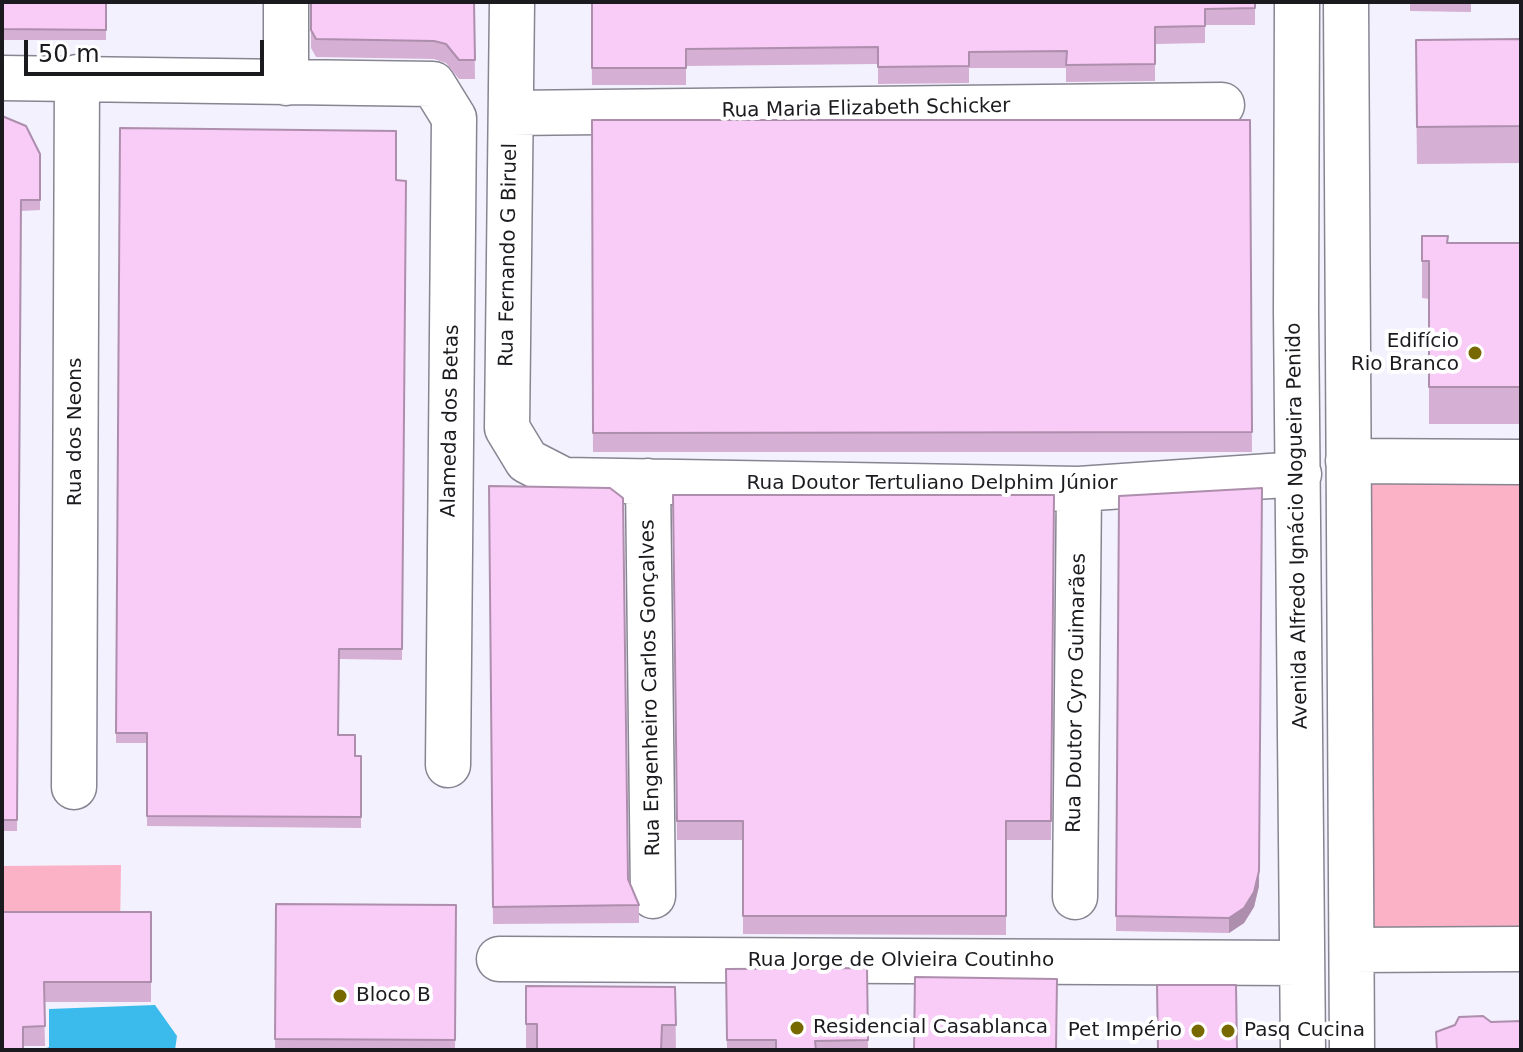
<!DOCTYPE html>
<html>
<head>
<meta charset="utf-8">
<style>
	body { margin:0 }
	#map { position:relative; width:1523px; height:1052px; overflow:hidden; background:#f3f1fe; font-family:"DejaVu Sans",sans-serif }
	canvas { display:block }
	.frame { position:absolute; inset:0; border:4px solid #1b1a1e; pointer-events:none }
	.scale { position:absolute; left:24px; top:40px; width:240px; height:36px; box-sizing:border-box; border:4px solid #1b1a1e; border-top:0; padding-left:10px; font-size:24px; line-height:28px; white-space:nowrap; color:#1b1a1e; -webkit-text-stroke:6px #fff; paint-order:stroke }
</style>
</head>
<body>
<div id="map">
<canvas width="1523" height="1052"></canvas>
<div class="frame"></div>
<div class="scale">50 m</div>
</div>
<script>
const g = document.querySelector('canvas').getContext('2d');
g.lineJoin = 'round';
function paint(path, color) { g.fillStyle = color; g.fill(path, 'evenodd'); }
function strokePath(path, color, width, dash) { g.strokeStyle = color; g.lineWidth = width; g.lineCap = dash ? 'butt' : 'round'; g.setLineDash(dash || []); g.stroke(path); }
function drawText(font, color, halo, rows, align = 'center') {
  g.font = font + ' "DejaVu Sans",sans-serif'; g.lineWidth = 8; g.setLineDash([]); g.textBaseline = 'middle'; g.strokeStyle = halo; g.fillStyle = color; for (const [text, x, y, turn = 0] of rows) {
    g.save(); g.translate(x, y); g.rotate((+turn || 0) * Math.PI / 180); g.textAlign = isNaN(turn) ? turn : align; if (halo) g.strokeText(text, 0, 0); g.fillText(text, 0, 0); g.restore();
  }
}
const green = new Path2D(`
	M1364 479 1521 480V931L1364 932Z
	M121 865 120 931H2V866Z`);
const water = new Path2D(`
	M155 1005 177 1036 175 1050H42L49 1047V1009Z`);
const minor = new Path2D(`
	M286 2V83
	M512 2 507 428 527 461 564 480 1079 489 1299 474
	M1297 2 1296 311 1303 1050
	M1346 2 1352 1050
	M2 78 433 84 454 118 448 765
	M511 113 1222 105
	M1348 461 1521 462
	M648 481 653 896
	M74 787 77 77
	M1075 897 1079 489
	M1352 950 1521 949
	M499 959 1302 963`);
const wall = new Path2D(`
	M2 2H106V40H2Z
	M311 2H474L475 79H459L446 63 434 59 316 57 311 48Z
	M591 2H1255V25H1205V43L1155 44V81L1066 82V68H969V83L878 84V64L686 66V85H592Z
	M1410 2H1471V12L1410 11Z
	M1521 39V163L1417 164 1416 77Z
	M2 116 40 154V210L21 211 17 831H2Z
	M592 120H1250L1252 452H593Z
	M120 128 396 180 406 181 402 660 339 659V735L355 756H361V828L147 826V743H116Z
	M1422 236 1448 243H1521V424H1429V299L1422 298Z
	M489 486 628 879 639 905V923L493 924Z
	M673 495H1054L1051 840H1006V935L743 934V840H677Z
	M1119 496 1259 886 1254 907 1244 923 1229 933 1116 931Z
	M276 904 456 905 455 1050H275Z
	M2 912H151V1002H44L45 1046H23Z
	M867 968 868 1050H727L726 969Z
	M526 986 675 987 676 1050H526Z`);
const shadedWall = new Path2D(`
	M1262 488 1259 886 1254 907 1244 923 1229 933V918Z`);
const building = new Path2D(`
	M2 2H106V30L2 29Z
	M311 2H474L475 60H459L446 44 434 41 316 39 311 30Z
	M592 2H1255V8L1205 9V26L1155 27V64L1066 65 1067 51 969 52V66L878 67V47L686 49V68H592Z
	M1521 39V126L1417 127 1416 40Z
	M2 116 26 126 40 154V200H21L17 820H2Z
	M592 120H1250L1252 432 593 433Z
	M120 128 396 131V180L406 181 402 649H339L338 735H355V756H361V817L147 816V733H116Z
	M1422 236H1448L1447 243H1521V387H1429V261H1422Z
	M489 486 610 488 623 498 628 879 639 905 493 907Z
	M1262 488 1259 871 1254 892 1244 908 1229 918 1116 916 1119 496Z
	M673 495H1054L1051 821H1006V916H743V821H677Z
	M276 904 456 905 455 1040 275 1039Z
	M2 912H151V982H44L45 1026 23 1027V1050H2Z
	M867 968 868 1040 815 1041 816 1050H776V1040H727L726 969Z
	M915 977 1057 979 1056 1050H914Z
	M1157 985H1236L1237 1050H1158Z
	M526 986 675 987 676 1025H662L661 1050H537V1024H526Z
	M1483 1016 1491 1022 1521 1021V1050H1437L1436 1032 1455 1025 1459 1017Z`);
const markers = [
	[1475,353,8,"#776900"],
	[340,996,8,"#776900"],
	[797,1028,8,"#776900"],
	[1198,1031,8,"#776900"],
	[1228,1031,8,"#776900"]
];
const streetNames = [
	["Rua Maria Elizabeth Schicker",866,109,-1],
	["Rua Fernando G Biruel",509,255,-89],
	["Alameda dos Betas",451,421,-89],
	["Rua dos Neons",76,432,-90],
	["Rua Doutor Tertuliano Delphim Júnior",932,484],
	["Avenida Alfredo Ignácio Nogueira Penido",1298,526,-91],
	["Rua Engenheiro Carlos Gonçalves",651,688,-91],
	["Rua Doutor Cyro Guimarães",1077,693,-89],
	["Rua Jorge de Olvieira Coutinho",901,961]
];
const poiNames = [
	["Edifício",1459,342,"right"],
	["Rio Branco",1459,365,"right"],
	["Bloco B",356,996],
	["Residencial Casablanca",813,1028],
	["Pet Império",1182,1031,"right"],
	["Pasq Cucina",1244,1031]
];
paint(green, '#fbb1c6');
paint(water, '#3abbec');
strokePath(minor, '#878591', 47);
strokePath(minor, '#fff', 44);
paint(wall, '#d6afd4');
paint(shadedWall, '#ae8ead');
paint(building, '#f9cbf7');
strokePath(building, '#ae8ead', 2);
for (const [x, y, r, color] of markers) { const dot = new Path2D(); dot.arc(x, y, r, 0, 2 * Math.PI); g.fillStyle = color; g.fill(dot); strokePath(dot, '#fff', 3); }
drawText('20px', '#1b1a1e', '#fff', streetNames);
drawText('20px', '#1b1a1e', '#fff', poiNames, 'left');
</script>
</body>
</html>
